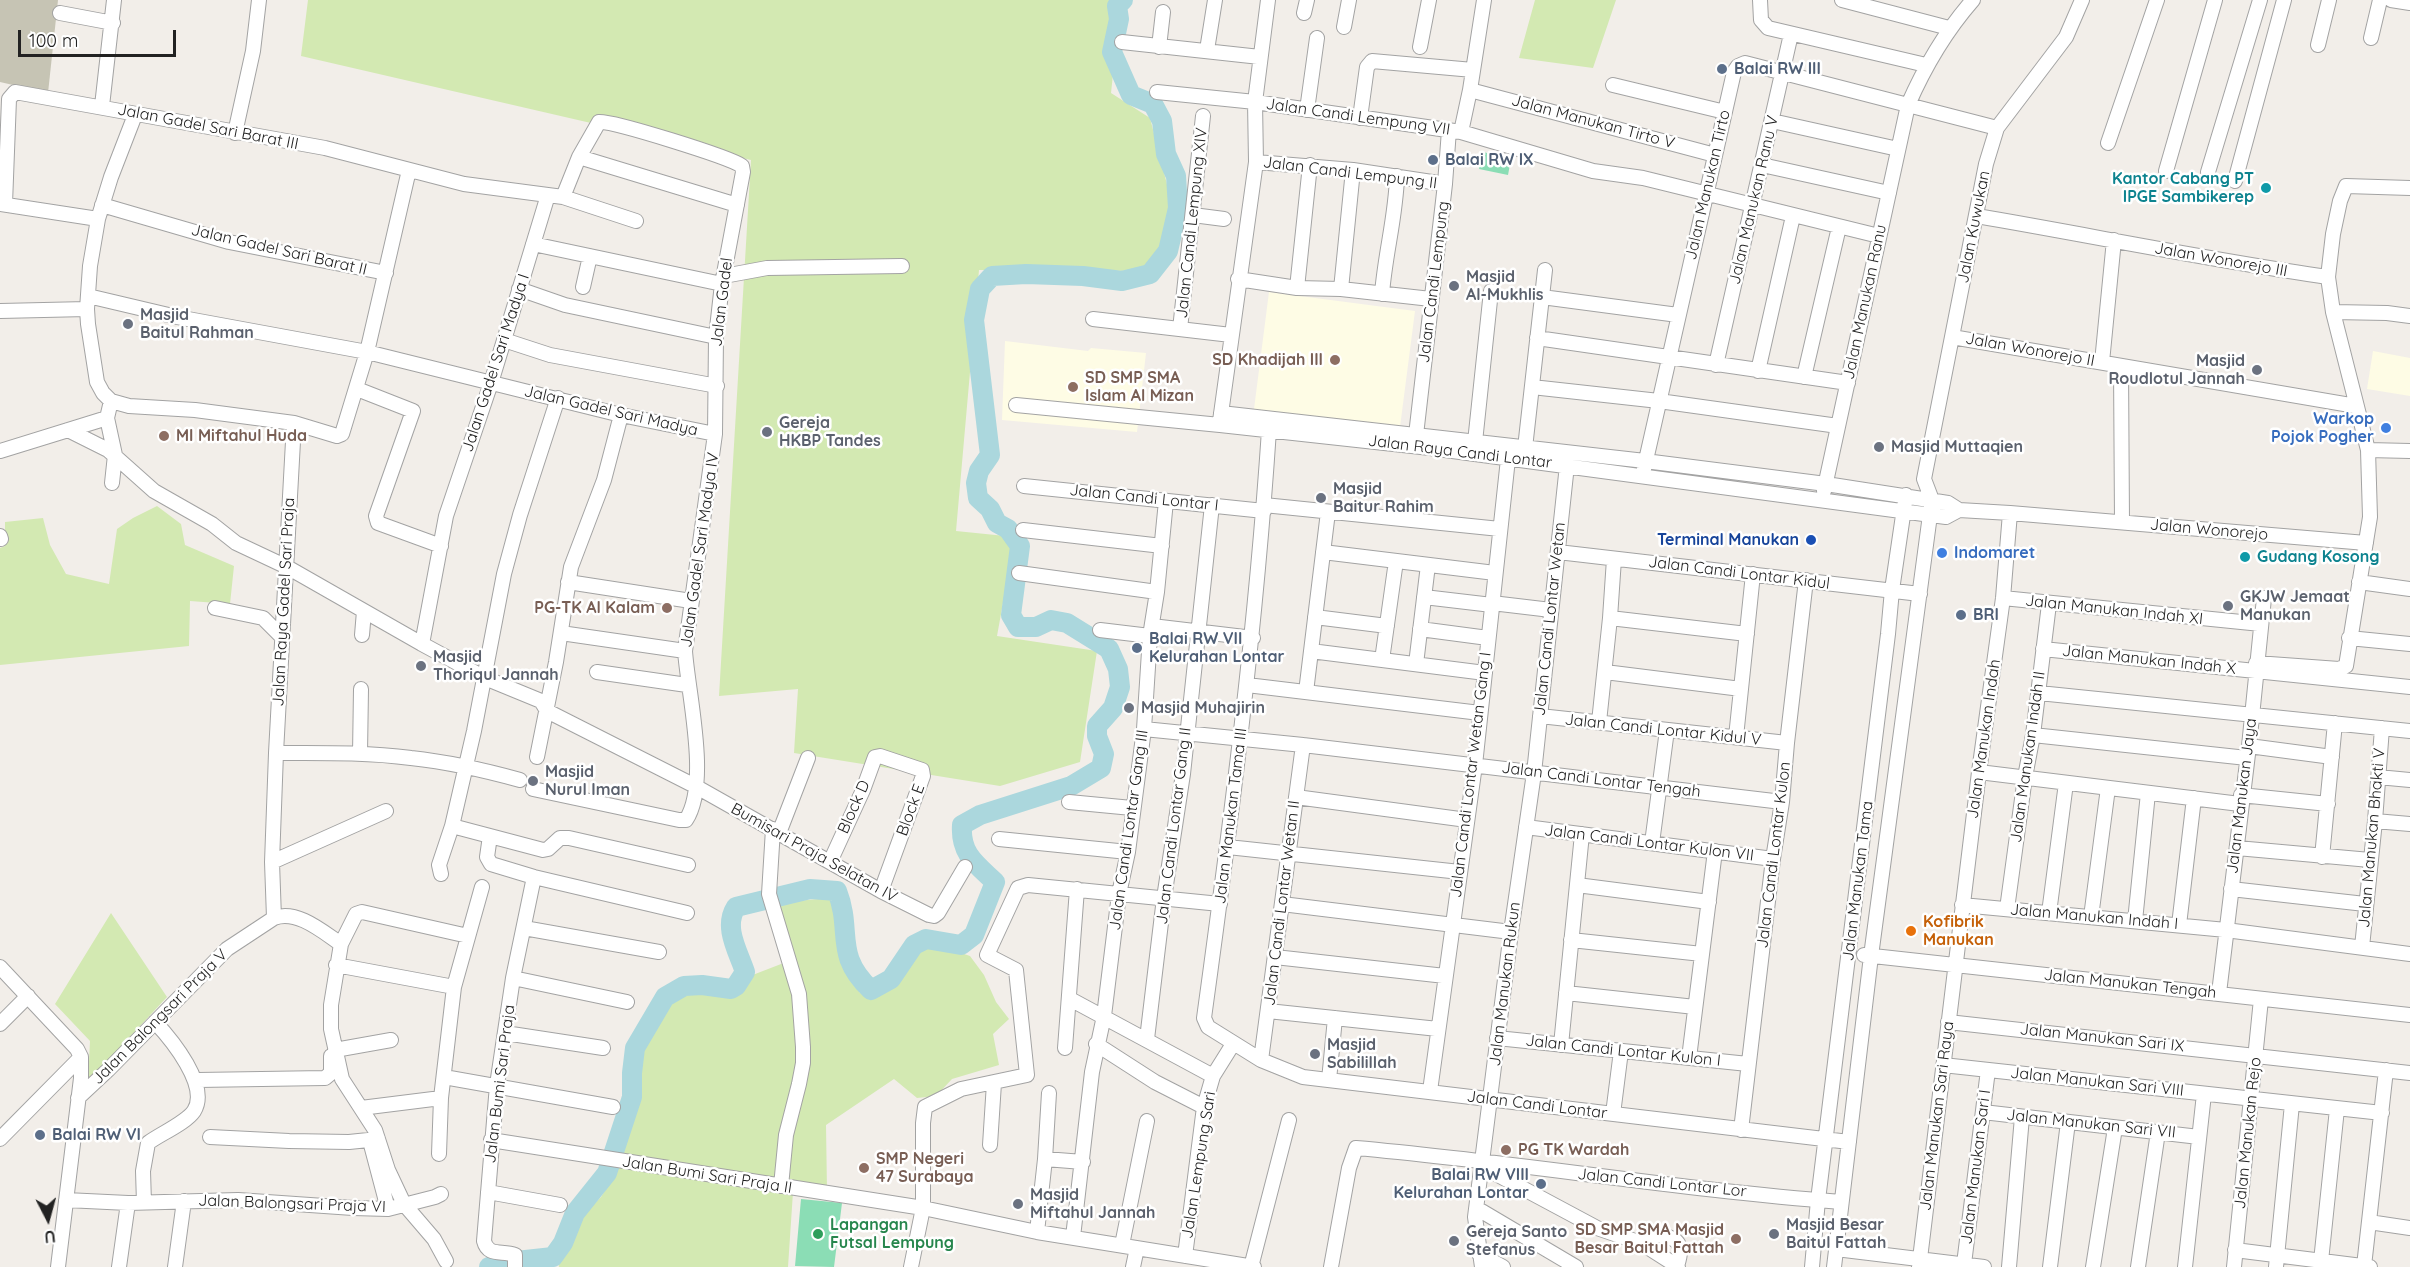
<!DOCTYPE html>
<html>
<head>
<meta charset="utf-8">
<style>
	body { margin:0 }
	#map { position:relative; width:2410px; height:1267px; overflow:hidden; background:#f2eee9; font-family:Quicksand,sans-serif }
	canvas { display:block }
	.north { position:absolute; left:18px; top:1189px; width:60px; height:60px; -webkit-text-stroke:4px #fff; paint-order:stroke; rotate:174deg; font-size:16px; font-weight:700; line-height:24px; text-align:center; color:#222 }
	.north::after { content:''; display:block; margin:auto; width:21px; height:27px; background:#222; clip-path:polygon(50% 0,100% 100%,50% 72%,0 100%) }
	.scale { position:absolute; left:18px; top:30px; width:158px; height:27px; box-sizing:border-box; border:3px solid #222; border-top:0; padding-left:8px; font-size:18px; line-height:21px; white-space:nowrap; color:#222; -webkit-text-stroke:4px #fff; paint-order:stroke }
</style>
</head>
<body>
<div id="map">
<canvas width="2410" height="1267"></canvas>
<div class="north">U</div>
<div class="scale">100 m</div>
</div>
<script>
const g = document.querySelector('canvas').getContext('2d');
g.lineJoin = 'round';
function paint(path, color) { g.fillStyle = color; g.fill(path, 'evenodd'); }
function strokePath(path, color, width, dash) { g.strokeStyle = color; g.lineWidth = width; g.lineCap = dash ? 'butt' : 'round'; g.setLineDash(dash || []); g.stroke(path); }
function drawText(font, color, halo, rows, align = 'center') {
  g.font = font + ' Quicksand,sans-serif'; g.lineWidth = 5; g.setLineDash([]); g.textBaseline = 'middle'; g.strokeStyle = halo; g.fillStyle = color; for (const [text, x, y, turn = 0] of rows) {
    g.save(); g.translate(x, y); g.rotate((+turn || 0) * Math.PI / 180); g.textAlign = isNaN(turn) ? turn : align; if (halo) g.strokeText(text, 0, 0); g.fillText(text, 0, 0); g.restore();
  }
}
const education = new Path2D(`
	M1269 292 1415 311 1400 427 1254 409Z
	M1005 341 1088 351 1091 348 1146 353 1137 432 1002 420Z
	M2373 351 2410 358V396L2367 389Z`);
const construction = new Path2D(`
	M0 0H58L48 93 0 82Z`);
const grass = new Path2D(`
	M308 0H1121L1111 93 1150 118 1180 235 1143 271 979 270 956 531 1015 537 997 636 1097 651 1080 762 1000 786 794 753 798 689 719 696 751 160 301 56Z
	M1535 0H1616L1593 68 1519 58Z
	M157 506 181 524 185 545 234 566 230 604 190 601 189 646 0 665V548L5 546V522L43 518 50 545 66 574 109 584 117 529 133 518Z
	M829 898C843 915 835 925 838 944 842 962 852 978 860 993 891 998 907 970 919 946L932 943 970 956 984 975 996 1002 1009 1019 993 1034 999 1065 952 1079 936 1096 917 1098 894 1079 826 1125 827 1191 793 1192 788 1267H559L558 1261 578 1219 601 1197 618 1168 636 1102 641 1051 645 1038 669 1000 696 990 725 995 738 992 750 976 794 959 773 903Z
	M111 913 167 997 88 1082 90 1041 55 1004Z`);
const pitch = new Path2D(`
	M1483 152 1511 159 1508 175 1479 169Z
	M801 1199 842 1203 834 1267 795 1266Z`);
const river = new Path2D(`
	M489 1267 507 1262 553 1257 563 1243 575 1213 607 1173 632 1097V1073L635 1048 665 997 684 986 702 985 731 989 736 986 745 972C738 951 723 927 736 907L810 889 837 891C853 932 833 954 871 990L891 979 914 945 926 939 961 945 974 935 995 882C976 864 960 854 962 825L980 815 1071 786 1101 768 1104 754 1097 736V726L1113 708 1120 687 1118 669 1109 649 1067 623 1051 620 1036 627H1018L1011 615 1020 546 1008 529 997 523 990 509 978 498 976 483 979 471 990 455 974 320 980 289 992 276 1026 274 1083 276 1122 281 1150 274 1168 251 1178 208 1176 176 1166 154 1162 121 1153 104 1131 95 1112 52 1119 19 1117 6 1123 0`);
const minor = new Path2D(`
	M1760 0 1761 20 1768 28 1926 65
	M1842 0 1949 28
	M2391 0 2410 3
	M60 13 113 23
	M1304 13 1307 0
	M1344 27 1349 0
	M2371 38 2380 0
	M1122 42 1260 57
	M2318 45 2329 0
	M1159 47 1163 12
	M1420 47 1429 0
	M1207 50 1215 0
	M1613 85 1725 112
	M1470 90 1715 155
	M1157 92 1255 102 1461 132 1593 171 1643 178 1879 236
	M102 106 114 0
	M1307 110 1317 38
	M135 115 111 177 98 219 90 266 87 309 88 324 97 382 103 393 111 401 129 406 195 410 294 423 337 436 342 434 367 352 409 170
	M1360 118 1367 67 1372 61 1473 70
	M1772 121 1898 149
	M1461 132 1470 90 1484 0
	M235 133 253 51 259 0
	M2108 143 2157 0
	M579 157 737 205
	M1256 162 1353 170 1445 184
	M1762 165 1889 193
	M2166 171 2215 0
	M2208 172 2260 0
	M2235 181 2284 0
	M563 197 636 221
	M0 204 98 219
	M5 204 9 99 15 92 325 148 464 184 563 197 579 157 599 122C614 121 729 157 742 166L743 172 722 284 716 337 715 434 685 651C688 694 710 783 686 820H679L533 789
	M102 205 229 242 386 273
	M1193 215 1224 219
	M1977 216C2094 236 2210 260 2328 277
	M533 244 722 284
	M724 276 767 268 902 266
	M1238 279 1297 288 1341 289 1431 299
	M583 287 590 256
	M1297 288 1310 165
	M519 289 565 305 716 337
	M1341 289 1353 170
	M1382 294C1385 254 1396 216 1397 176
	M88 296 177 317 367 352 621 415 715 434
	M1542 297 1678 315
	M0 311 87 309
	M2333 312 2387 313 2410 316
	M1093 319 1231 335
	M1180 329 1203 116
	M1952 337 2356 406
	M1537 338 1848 383
	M504 340 550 355 717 386
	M2102 362 2114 240
	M1716 365 1791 34
	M2121 366 2122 522
	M1758 371 1793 216
	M1804 377 1839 227
	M1532 387 1659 401 1838 426
	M357 389 413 411 376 516 378 523 441 546
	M1016 405 1220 425 1430 448 1946 517 1959 510 2010 513 2366 543
	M1221 413 1645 461 1826 484 1948 503 1959 510
	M107 418 115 455 112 483
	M1220 421 1256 162 1255 102 1268 0
	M68 430 108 450 154 491 212 524 236 543 287 567 422 644 485 678 541 701 547 711 695 786 881 891 929 915 934 916 938 913 965 867
	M1269 430C1256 627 1231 822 1204 1018L1208 1027 1261 1060 1303 1077 1849 1142
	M1416 435 1445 184 1449 130
	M1475 442 1491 291
	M1525 448 1545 270
	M2368 450 2410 451
	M0 451 107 418 111 401
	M1644 469 1734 72 1738 66 1745 63 1997 128
	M1024 486 1264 511
	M1824 491 1908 105C1925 66 1945 32 1973 0
	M1932 500 1924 479 1986 164 1997 128 2066 37 2082 0
	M1264 505 1500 529
	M1023 530 1162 546
	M0 536 1 539
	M1323 552 1495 573
	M1558 552 1920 594
	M1019 573 1157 592
	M568 582 691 601
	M2359 582 2410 589
	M1424 597 1492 605
	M2003 598 2261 624
	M1492 603 1551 610
	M215 608 263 618 283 638
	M1315 617 1387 626
	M1610 618 1747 634
	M1152 626 1253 638
	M1420 629 1488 638
	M1100 630 1150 636
	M561 633 685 651
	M362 635 364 611
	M2349 638 2410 644
	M422 644 446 516 491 383 548 195
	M2043 649 2410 687
	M1311 651 1485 673
	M1382 660 1396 561
	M2256 663 2339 669 2346 666 2370 517 2368 450 2333 312 2328 277 2333 234 2340 201 2346 186 2410 188
	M1416 664 1428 565
	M597 672 687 685
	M1605 672 1741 689
	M1247 685 1480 713
	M1306 692 1328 512
	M2039 693 2410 731
	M1540 716 1787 743
	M1599 722 1610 618 1614 559
	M1144 729 1303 745 1782 802
	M2033 735 2247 758
	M1736 737 1753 574
	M2249 746 2332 757
	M276 753C321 753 366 752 411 758 448 762 484 770 520 780
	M360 754 361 689
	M537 757 556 662 571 567 604 480 621 415
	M1979 772 2240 804
	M2378 777 2410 780
	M2241 795 2328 804
	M1296 797 1467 820
	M1069 802 1132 808
	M2375 821 2410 824
	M452 826 543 850 548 849 560 838H569L688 865
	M1526 827 1773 859
	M773 829 769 894 799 994 803 1047V1063L799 1084 786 1135 781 1186
	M779 833 808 758
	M490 836 487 857 491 864 534 877 687 913
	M999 839 1128 852
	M1652 843 1667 730
	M1228 847 1460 872
	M2237 848 2370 860
	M2322 857 2335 723
	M272 862 386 811
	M830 862 863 790 875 757 880 756 922 770 923 776 881 891
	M441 874 439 865 452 826 474 731 504 574 520 515 558 398
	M1577 885 1709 902
	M2231 889 2365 904
	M1282 904 1511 932
	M1962 905 2226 930 2410 954
	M2007 909 2025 777 2033 735 2049 604
	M2049 913 2066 783
	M2091 917 2108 788
	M274 918 272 862 276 753 294 423
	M2135 921 2148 793
	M2179 925 2194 798
	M524 928 659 952
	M1571 940 1702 954
	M341 944 356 914 362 912 468 936
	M2362 947 2375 821 2382 728
	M1864 955 2410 1015
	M1275 957 1445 976
	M336 965 454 987
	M0 967 77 1049 81 1057V1078L58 1267
	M513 978 627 1002
	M1566 993 1695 1007
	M2219 993 2249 746 2264 598
	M1070 999 1213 1076
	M1268 1011 1438 1029
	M1948 1022 2410 1073
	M0 1024 28 996
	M505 1033 603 1048
	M1497 1038 1748 1064
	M1147 1039 1164 898 1183 774 1212 505
	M1096 1044 1155 1082 1204 1107
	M1561 1045 1582 834
	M1065 1048 1077 889
	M335 1050 391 1040
	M1689 1058 1715 851
	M1261 1060 1303 745
	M1943 1065 2382 1113
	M444 1077 613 1107
	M198 1080 325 1078 331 1073V1056
	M1329 1080 1335 1018
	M1430 1091 1475 765 1508 459
	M78 1098 108 1070 227 949 274 918C297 909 323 932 341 944L331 1005V1029L342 1079 375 1130 388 1170 404 1204 434 1239 446 1261
	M361 1108 441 1098
	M1983 1112 2199 1137
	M1613 1114 1621 1051
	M1741 1130 1773 859 1782 802 1787 743 1806 580
	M210 1137 289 1141 349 1142 378 1139
	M0 1139 81 1057
	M491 1140 923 1208 1037 1232 1254 1267
	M370 1141 388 1209
	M990 1145 994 1083
	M439 1154 441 1098 454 987 482 887
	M1045 1159 1083 1162
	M1483 1167 1597 1228 1641 1243
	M488 1192 560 1205
	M66 1200 128 1203 238 1200 353 1208 388 1209 435 1197 441 1194
	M144 1203 143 1171 148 1143C160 1134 186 1123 194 1111 210 1086 171 1039 155 1022
	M1478 1209 1576 1267
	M2369 1222 2410 1228
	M1037 1232 1045 1159 1049 1093
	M1073 1237 1092 1072 1104 1016 1119 894 1128 852 1144 729 1150 636 1157 592 1166 501
	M1122 1245 1147 1121
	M1836 1249 1984 1267
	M2235 1250 2370 1267
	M1479 1254 1503 1267
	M1185 1256 1204 1107 1213 1076 1233 1044
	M2321 1261 2337 1109
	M1964 1264 1988 1070
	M1677 1266C1682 1251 1683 1240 1665 1236 1658 1235 1652 1234 1645 1236L1641 1243 1677 1266 1678 1267
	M2364 1266 2386 1070
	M119 1267 128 1203
	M175 1267 184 1201
	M515 1267V1255C502 1250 488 1257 484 1241L497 1085 513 978 534 877
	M911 1267 923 1208V1123L925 1107 961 1089 1027 1075 1016 970 987 955 1018 888 1028 885 1220 904
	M1133 1267 1137 1248
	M1251 1267 1289 1120
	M1331 1267 1349 1168 1356 1148C1518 1162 1679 1190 1841 1202
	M1482 1267 1475 1217 1511 932 1534 773 1567 465
	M1812 1267 1818 1200 1888 634 1892 590 1906 495
	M1834 1267 1871 956 1932 500
	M1919 1267 1979 772 2003 598 2010 513
	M2009 1267 2022 1117
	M2050 1267 2068 1122
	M2093 1267 2115 1128
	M2138 1267 2158 1132
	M2185 1267 2204 1094
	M2234 1267 2261 999
	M2276 1267 2292 1104`);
const markers = [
	[1722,69,6,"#5c6f8a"],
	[1433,160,6,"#5c6f8a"],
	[2266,188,6,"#0f9aa8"],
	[1454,286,6,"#6b7280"],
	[128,324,6,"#6b7280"],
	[1335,360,6,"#8d6e63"],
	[2257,370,6,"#6b7280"],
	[1073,387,6,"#8d6e63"],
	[2386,428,6,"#3f7fe0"],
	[767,432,6,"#6b7280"],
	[164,436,6,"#8d6e63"],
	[1879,447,6,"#6b7280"],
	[1321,498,6,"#6b7280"],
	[1811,540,6,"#1a4fb4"],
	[1942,553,6,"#3f7fe0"],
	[2245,557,6,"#0f9aa8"],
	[2228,606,6,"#6b7280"],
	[667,608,6,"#8d6e63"],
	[1961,615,6,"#5c6f8a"],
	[1137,648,6,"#5c6f8a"],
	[421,666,6,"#6b7280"],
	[1129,708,6,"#6b7280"],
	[533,781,6,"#6b7280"],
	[1911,931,6,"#e8710a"],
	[1315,1054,6,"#6b7280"],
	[40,1135,6,"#5c6f8a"],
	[1506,1150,6,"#8d6e63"],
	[864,1168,6,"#8d6e63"],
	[1541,1184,6,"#5c6f8a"],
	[1018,1204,6,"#6b7280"],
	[818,1234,6,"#2e9e5b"],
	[1774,1234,6,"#6b7280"],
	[1736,1239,6,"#8d6e63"],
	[1454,1241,6,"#6b7280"]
];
const serviceNames = [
	["Balai RW III",1734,69],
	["Balai RW IX",1445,160],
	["BRI",1973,615],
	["Balai RW VII",1149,639],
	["Kelurahan Lontar",1149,657],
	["Balai RW VI",52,1135],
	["Balai RW VIII",1529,1175,"right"],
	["Kelurahan Lontar",1529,1193,"right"]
];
const streetNames = [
	["Jalan Candi Lempung VII",1358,117,8],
	["Jalan Manukan Tirto V",1593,122,15],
	["Jalan Gadel Sari Barat III",208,127,11],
	["Jalan Candi Lempung II",1350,173,7],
	["Jalan Manukan Tirto",1708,185,-77],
	["Jalan Manukan Ranu V",1754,200,-77],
	["Jalan Candi Lempung XIV",1192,223,-84],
	["Jalan Kuwukan",1974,227,-79],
	["Jalan Gadel Sari Barat II",279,250,13],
	["Jalan Wonorejo III",2221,260,10],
	["Jalan Candi Lempung",1434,282,-83],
	["Jalan Gadel",722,302,-83],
	["Jalan Manukan Ranu",1865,302,-78],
	["Jalan Wonorejo II",2030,350,10],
	["Jalan Gadel Sari Madya I",496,363,-72],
	["Jalan Gadel Sari Madya",611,411,13],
	["Jalan Raya Candi Lontar",1460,452,7],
	["Jalan Candi Lontar I",1144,498,6],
	["Jalan Wonorejo",2209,530,5],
	["Jalan Gadel Sari Madya IV",700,550,-82],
	["Jalan Candi Lontar Kidul",1739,573,7],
	["Jalan Raya Gadel Sari Praja",284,602,-87],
	["Jalan Manukan Indah XI",2114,610,6],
	["Jalan Candi Lontar Wetan",1550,619,-84],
	["Jalan Manukan Indah X",2149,660,6],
	["Jalan Candi Lontar Kidul V",1663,730,6],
	["Jalan Manukan Indah",1984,739,-82],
	["Jalan Manukan Indah II",2028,757,-82],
	["Jalan Candi Lontar Wetan Gang I",1471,775,-83],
	["Jalan Candi Lontar Tengah",1601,780,7],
	["Jalan Manukan Jaya",2242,796,-83],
	["Block D",854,807,-66],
	["Block E",911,810,-70],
	["Jalan Manukan Tama III",1231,816,-83],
	["Jalan Candi Lontar Gang II",1174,826,-83],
	["Jalan Candi Lontar Gang III",1129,830,-82],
	["Jalan Manukan Bhakti V",2372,838,-85],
	["Jalan Candi Lontar Kulon VII",1649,843,7],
	["Bumisari Praja Selatan IV",814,853,29],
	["Jalan Candi Lontar Kulon",1774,855,-83],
	["Jalan Manukan Tama",1858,881,-83],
	["Jalan Candi Lontar Wetan II",1282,903,-83],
	["Jalan Manukan Indah I",2094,917,5],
	["Jalan Manukan Rukun",1505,984,-83],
	["Jalan Manukan Tengah",2130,984,6],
	["Jalan Balongsari Praja V",160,1017,-45],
	["Jalan Manukan Sari IX",2102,1038,6],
	["Jalan Candi Lontar Kulon I",1623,1051,6],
	["Jalan Manukan Sari VIII",2097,1082,6],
	["Jalan Bumi Sari Praja",500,1084,-83],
	["Jalan Candi Lontar",1537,1105,7],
	["Jalan Manukan Sari Raya",1937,1116,-83],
	["Jalan Manukan Sari VII",2091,1124,6],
	["Jalan Manukan Rejo",2248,1133,-84],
	["Jalan Lempung Sari",1199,1165,-81],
	["Jalan Manukan Sari I",1976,1167,-83],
	["Jalan Bumi Sari Praja II",707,1175,9],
	["Jalan Candi Lontar Lor",1662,1183,6],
	["Jalan Balongsari Praja VI",292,1204,2]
];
const cultureNames = [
	["Kantor Cabang PT",2254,179],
	["IPGE Sambikerep",2254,197],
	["Gudang Kosong",2257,557,"left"]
];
const worshipNames = [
	["Masjid",1466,277],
	["Al-Mukhlis",1466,295],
	["Masjid",140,315],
	["Baitul Rahman",140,333],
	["Masjid",2245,361,"right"],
	["Roudlotul Jannah",2245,379,"right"],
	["Gereja",779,423],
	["HKBP Tandes",779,441],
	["Masjid Muttaqien",1891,447],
	["Masjid",1333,489],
	["Baitur Rahim",1333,507],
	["GKJW Jemaat",2240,597],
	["Manukan",2240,615],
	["Masjid",433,657],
	["Thoriqul Jannah",433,675],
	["Masjid Muhajirin",1141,708],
	["Masjid",545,772],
	["Nurul Iman",545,790],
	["Masjid",1327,1045],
	["Sabilillah",1327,1063],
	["Masjid",1030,1195],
	["Miftahul Jannah",1030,1213],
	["Masjid Besar",1786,1225],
	["Baitul Fattah",1786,1243],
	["Gereja Santo",1466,1232],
	["Stefanus",1466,1250]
];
const educationNames = [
	["SD Khadijah III",1323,360,"right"],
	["SD SMP SMA",1085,378],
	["Islam Al Mizan",1085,396],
	["MI Miftahul Huda",176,436],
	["PG-TK Al Kalam",655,608,"right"],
	["PG TK Wardah",1518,1150],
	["SMP Negeri",876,1159],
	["47 Surabaya",876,1177],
	["SD SMP SMA Masjid",1724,1230,"right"],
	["Besar Baitul Fattah",1724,1248,"right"]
];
const shopNames = [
	["Warkop",2374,419],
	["Pojok Pogher",2374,437],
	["Indomaret",1954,553,"left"]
];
const transitNames = [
	["Terminal Manukan",1799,540]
];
const foodNames = [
	["Kofibrik",1923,922],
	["Manukan",1923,940]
];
const leisureNames = [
	["Lapangan",830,1225],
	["Futsal Lempung",830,1243]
];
paint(education, '#fefce5');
paint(construction, '#c6c4b4');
paint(grass, '#d3e9b2');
paint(pitch, '#8bddb5');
strokePath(river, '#abd7dd', 20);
strokePath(minor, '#a3a3a3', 16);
strokePath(minor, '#fff', 14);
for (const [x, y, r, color] of markers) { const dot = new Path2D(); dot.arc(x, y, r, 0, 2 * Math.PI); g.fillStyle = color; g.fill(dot); strokePath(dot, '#fff', 2); }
drawText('bold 16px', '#4e5e75', '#fff', serviceNames, 'left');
drawText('16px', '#222', '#fff', streetNames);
drawText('bold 16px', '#0d838f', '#fff', cultureNames, 'right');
drawText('bold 16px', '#5b616d', '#fff', worshipNames, 'left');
drawText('bold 16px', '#785e54', '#fff', educationNames, 'left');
drawText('bold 16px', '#366cbe', '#fff', shopNames, 'right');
drawText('bold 16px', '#164399', '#fff', transitNames, 'right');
drawText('bold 16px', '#c56008', '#fff', foodNames, 'left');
drawText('bold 16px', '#27864d', '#fff', leisureNames, 'left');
</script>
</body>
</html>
